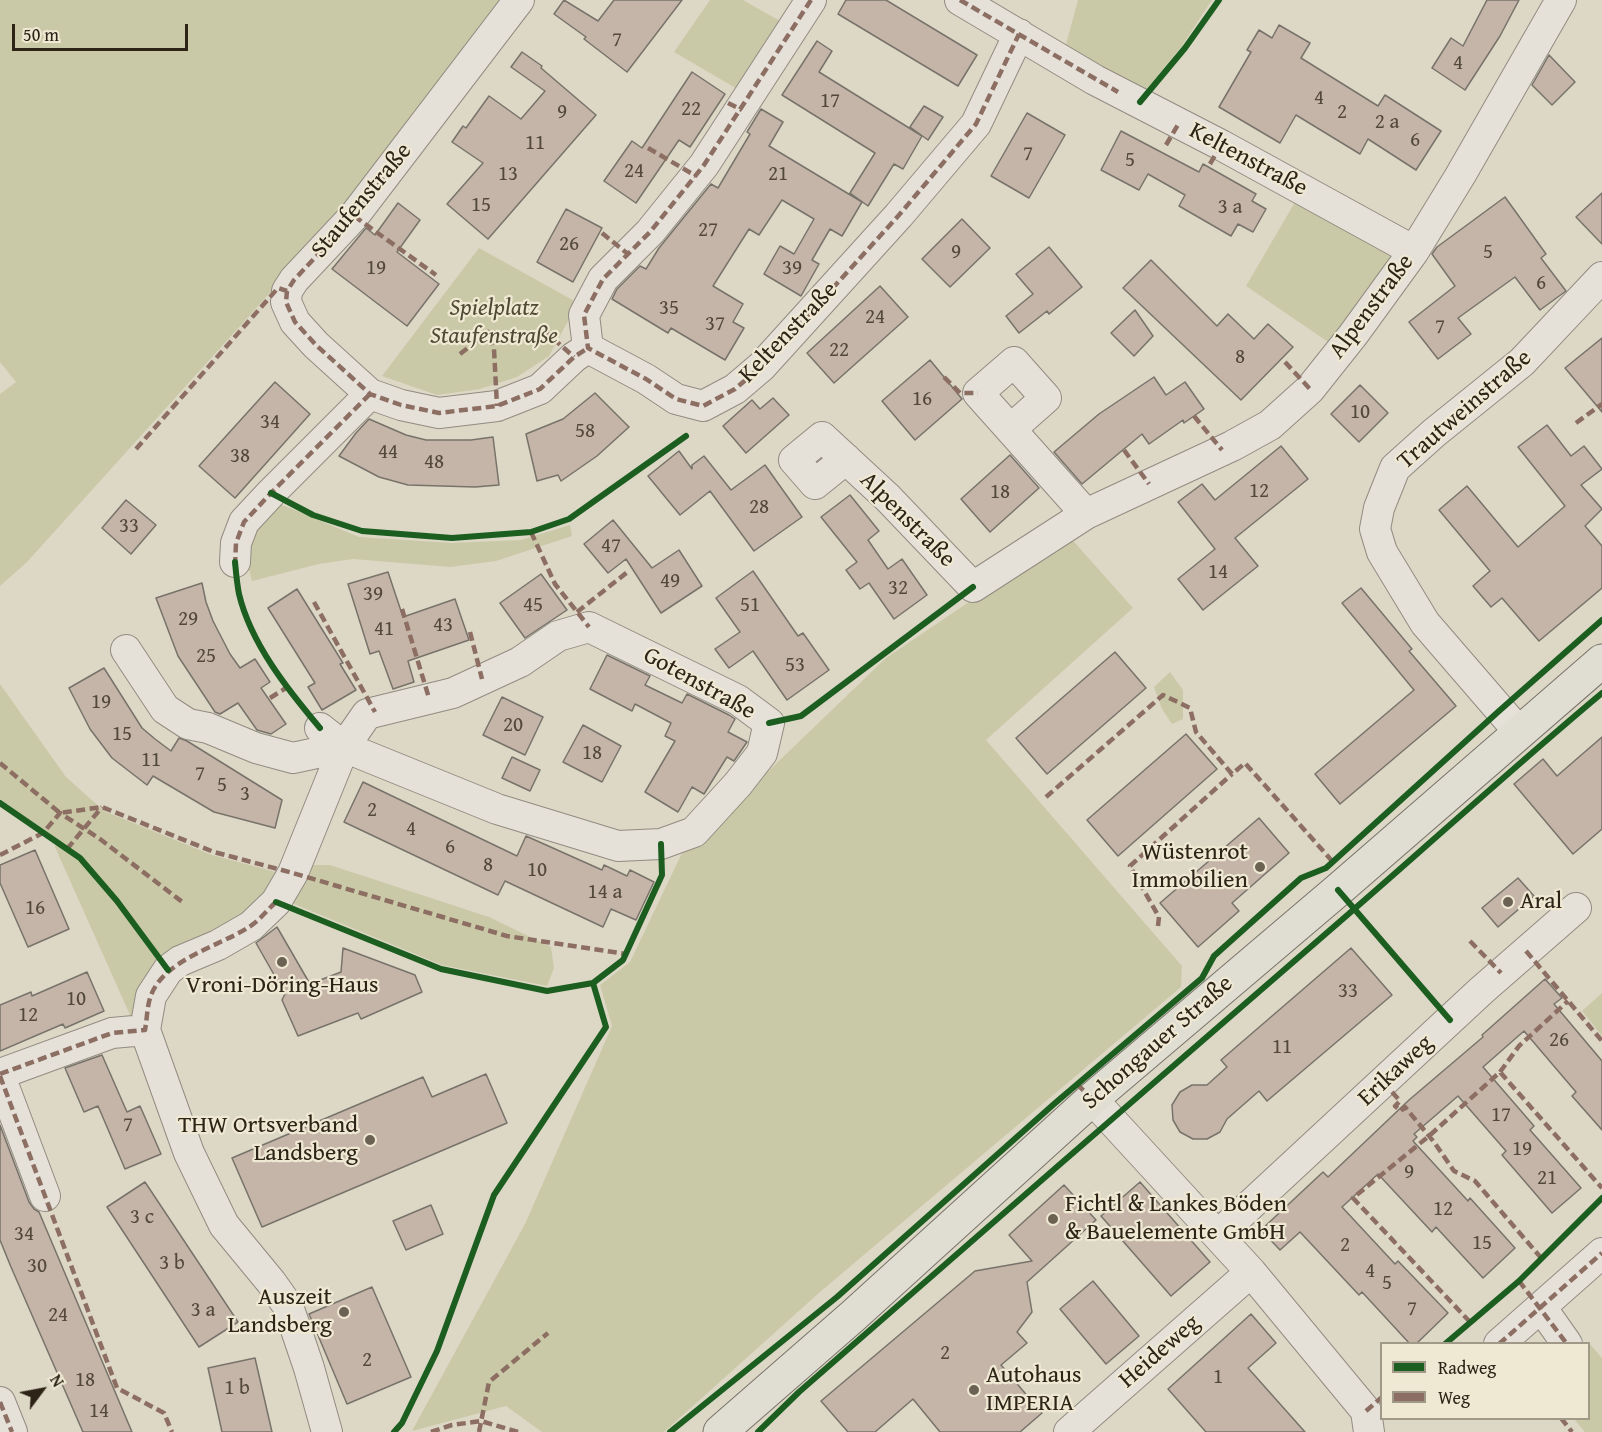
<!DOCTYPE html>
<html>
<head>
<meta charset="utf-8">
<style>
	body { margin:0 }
	#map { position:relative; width:1602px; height:1432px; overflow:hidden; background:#ddd7c6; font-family:"Gentium Book Plus",serif }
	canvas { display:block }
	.legend { position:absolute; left:1380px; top:1342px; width:210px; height:78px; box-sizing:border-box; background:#efe8d3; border:2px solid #a19988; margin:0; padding:8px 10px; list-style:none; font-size:18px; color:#2d2317 }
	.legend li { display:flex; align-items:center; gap:12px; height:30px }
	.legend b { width:30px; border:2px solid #a19988 }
	.north { position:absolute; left:12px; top:1360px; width:60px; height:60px; -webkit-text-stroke:4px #efe8d3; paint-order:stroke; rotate:58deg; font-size:16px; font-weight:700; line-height:24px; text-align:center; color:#2d2317 }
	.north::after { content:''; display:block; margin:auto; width:21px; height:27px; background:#2d2317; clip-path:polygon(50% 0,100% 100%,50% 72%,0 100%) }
	.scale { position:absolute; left:12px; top:24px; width:176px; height:27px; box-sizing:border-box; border:3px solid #2d2317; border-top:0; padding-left:8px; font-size:18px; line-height:21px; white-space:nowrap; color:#2d2317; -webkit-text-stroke:4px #efe8d3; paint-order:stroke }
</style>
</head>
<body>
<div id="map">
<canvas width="1602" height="1432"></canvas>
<ul class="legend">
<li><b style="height:8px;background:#1b5e20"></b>Radweg</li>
<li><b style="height:8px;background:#8d6e63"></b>Weg</li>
</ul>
<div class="north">N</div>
<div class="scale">50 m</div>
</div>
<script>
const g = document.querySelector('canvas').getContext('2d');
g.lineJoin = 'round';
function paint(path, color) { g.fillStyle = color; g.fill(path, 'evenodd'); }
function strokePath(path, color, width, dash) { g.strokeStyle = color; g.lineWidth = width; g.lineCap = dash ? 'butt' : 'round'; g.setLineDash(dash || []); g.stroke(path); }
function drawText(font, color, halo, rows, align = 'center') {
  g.font = font + ' "Gentium Book Plus",serif'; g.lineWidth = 4.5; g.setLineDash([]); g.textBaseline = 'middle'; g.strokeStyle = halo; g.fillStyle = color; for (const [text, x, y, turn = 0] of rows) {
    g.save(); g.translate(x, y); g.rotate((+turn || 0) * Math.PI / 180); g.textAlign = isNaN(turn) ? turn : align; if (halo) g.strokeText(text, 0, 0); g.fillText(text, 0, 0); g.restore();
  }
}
const green = new Path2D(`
	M0 0H516L277 285 27 562 0 586V394L16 382 0 362Z
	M710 0H743L782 22 739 90 674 52Z
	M1078 0H1212L1181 47 1145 91 1065 48Z
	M1298 197 1398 258 1334 346 1246 286Z
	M479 248 578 303 549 356 517 377 480 389 437 395 382 376Z
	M273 501 359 537 452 543 521 540 570 525 572 536 496 561 450 567 353 559 319 564 252 581 246 559 251 523Z
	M1068 535 1133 608 986 740 1182 966 1181 987 820 1292 664 1432H542L506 1406 412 1431 525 1224 612 1026 600 985 630 962 681 855 886 658Z
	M1170 672 1183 690V719L1172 724 1162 709 1154 687Z
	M0 684 66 777 104 811 212 855 287 875 214 941 134 1024 55 847 58 840 0 799Z
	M301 865H330L489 917 551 947 554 968 547 986 442 965 282 899Z
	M1602 993V1036L1582 1011Z
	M1589 1343 1602 1358V1432H1585L1574 1419 1588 1418Z`);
const building = new Path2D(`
	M564 0 598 21 614 0H682L627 72 584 39 586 37 554 14Z
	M846 0H886L977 55 958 86 838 14Z
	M1487 0H1519L1500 36 1465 90 1432 68 1451 38 1463 46Z
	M1279 25 1310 43 1301 58 1378 106 1385 95 1441 131 1416 170 1368 139 1360 154 1296 115 1280 143 1219 107 1251 52 1247 50 1259 30 1272 38Z
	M817 41 832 51 819 72 922 136 903 169 894 164 868 206 850 193 875 153 782 95Z
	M522 52 542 66 541 68 596 115 488 239 447 204 483 163 452 142 463 126 466 128 489 96 521 119 545 91 511 67Z
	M1549 55 1575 82 1552 105 1532 85Z
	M692 72 725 94 690 147 679 140 636 203 604 181 632 141 642 148Z
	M924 106 943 117 928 140 910 127Z
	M761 109 783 122 769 146 862 202 842 236 830 229 812 260 819 264 801 296 764 274 780 246 794 254 814 219 782 200 759 235 749 229 713 286 743 304 733 322 744 328 725 360 671 328 668 333 612 299 617 289 640 266 646 269 659 248 711 184 718 188 750 134 747 132Z
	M1027 113 1065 135 1029 198 991 176Z
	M1121 131 1199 172 1203 164 1256 194 1252 201 1266 209 1253 232 1238 224 1231 236 1179 206 1185 195 1148 174 1139 190 1101 170Z
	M1602 193V244L1576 217Z
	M1505 197 1546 254 1541 258 1566 291 1540 310 1515 277 1458 318 1471 334 1438 359 1409 322 1455 286 1432 254 1437 247Z
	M398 203 420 220 397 252 439 284 407 326 332 269 366 228 375 235Z
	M566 209 602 228 573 282 537 262Z
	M962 219 990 248 950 287 922 259Z
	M1049 247 1082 287 1049 314 1047 311 1019 333 1006 316 1033 294 1016 274Z
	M1151 260 1217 326 1228 314 1254 339 1268 324 1293 347 1241 400 1123 288Z
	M880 286 908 317 834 383 807 353Z
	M1135 310 1153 336 1134 356 1111 333Z
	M1602 338V412L1565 368Z
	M930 360 962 399 915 440 882 401Z
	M1154 377 1166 395 1185 382 1204 409 1184 423 1183 420 1149 444 1142 434 1082 484 1054 452 1099 414Z
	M275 382 310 414 235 498 199 466Z
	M1360 385 1388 413 1359 442 1331 414Z
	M595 393 629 427 597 456 561 481 558 475 537 481 526 434 563 419Z
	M773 398 789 415 746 453 723 426 752 400 760 409Z
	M369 419 406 435 426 440H471L493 437 499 485 475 487 408 485 379 477 339 456 356 433Z
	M1547 425 1571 456 1584 446 1602 469 1581 485 1602 509 1585 526 1602 546V588L1539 641 1502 598 1491 607 1473 586 1490 571 1439 510 1467 486 1518 547 1565 506 1518 447Z
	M1281 446 1308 479 1235 538 1258 566 1203 610 1178 579 1215 549 1178 502 1202 484 1215 500Z
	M679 451 692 469V465L704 456 731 490 765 465 802 517 754 551 710 491 680 515 648 476Z
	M1010 455 1039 488 990 532 961 499Z
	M850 495 879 531 868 540 888 569 902 559 927 595 894 619 869 583 860 589 846 570 857 562 821 517Z
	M126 500 156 525 131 554 102 528Z
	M613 520 652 568 679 550 702 586 661 613 626 559 608 573 584 544Z
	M753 571 798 636 803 633 829 670 787 700 753 651 729 668 715 649 740 632 716 598Z
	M388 572 403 617 455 599 469 640 408 661 414 682 393 689 379 651 370 654 348 584Z
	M541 574 567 610 525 638 500 603Z
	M202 583 206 602 213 621 230 654 240 668 255 659 270 682 261 688 286 724 271 734 257 730 238 703 220 714 215 712 178 656 156 598Z
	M1361 588 1412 649 1409 651 1456 706 1340 804 1315 774 1414 690 1342 603Z
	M297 589 343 663 340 664 356 690 322 710 308 687 315 683 268 608Z
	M1115 652 1146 688 1047 774 1016 738Z
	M607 655 650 676 645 685 682 703 687 694 729 715 735 719 728 732 747 742 734 761 727 757 704 794 692 787 678 812 645 792 675 741 665 736 671 723 635 704 632 711 590 689Z
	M104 668 142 728 155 739 171 751 179 738 187 741 282 800 275 828 214 812 153 776 147 785 112 758 90 729 69 688Z
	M502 697 543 717 525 755 483 735Z
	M583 725 621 746 602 782 563 762Z
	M1186 734 1217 769 1118 856 1087 820Z
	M1602 737V829L1573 854 1514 784 1543 759 1557 776Z
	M512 757 540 770 530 791 502 778Z
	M363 782 517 856 526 836 602 870 604 865 627 876 630 870 654 882 636 920 611 909 603 927 505 881 498 895 344 822Z
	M1259 818 1289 853 1232 903 1239 911 1198 947 1160 903Z
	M35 850 69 929 28 947 0 883V865Z
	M1518 878 1534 896 1498 927 1482 908Z
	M277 927 310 984 341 972 343 948 415 975 422 992 361 1019 358 1013 298 1036 282 1000 285 994 256 943Z
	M1351 948 1392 995 1267 1101 1259 1091 1227 1119 1220 1132 1207 1139H1193L1180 1132 1173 1120 1172 1105 1180 1092 1192 1085H1207L1227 1067 1221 1060Z
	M87 972 104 1011 65 1028 63 1024 0 1051V1005L31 992 32 996Z
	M1545 979 1562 998 1554 1004 1602 1061V1130L1572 1096 1576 1092 1524 1031 1483 1067 1534 1126 1530 1130 1581 1188 1552 1213 1502 1155 1506 1151 1458 1096 1414 1134 1417 1137 1413 1141 1468 1201 1470 1198 1515 1248 1483 1278 1436 1227 1432 1232 1378 1174 1342 1207 1395 1264 1398 1261 1448 1313 1416 1344H1410L1362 1292 1359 1295 1300 1232 1280 1250 1261 1230 1323 1172 1328 1177 1409 1100 1483 1037 1482 1035Z
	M102 1055 127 1112 140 1106 161 1154 125 1169 98 1106 84 1112 65 1068Z
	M486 1074 507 1123 262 1227 232 1158 423 1077 432 1097Z
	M0 1125 29 1202 34 1209 39 1212 132 1432H83L11 1267 0 1240Z
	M145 1182 238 1322 199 1347 107 1207Z
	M1140 1182 1210 1262 1171 1296 1101 1216Z
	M1064 1185 1096 1220 1027 1282 1032 1312 1017 1332 1027 1343 1001 1365 1042 1413 1020 1432H940L913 1399 875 1432H848L821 1401 975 1271 1032 1261 1009 1235Z
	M431 1205 443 1234 406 1250 393 1221Z
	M1093 1281 1139 1336 1106 1364 1060 1309Z
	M372 1287 411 1377 347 1404 309 1314Z
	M1251 1314 1276 1343 1248 1368 1305 1432H1206L1168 1389Z
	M255 1358 272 1432H222L208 1368Z`);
const minor = new Path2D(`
	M519 0 354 216 294 280 287 291 286 302 295 322 316 345 370 394 401 405 439 413 497 406 540 389 574 357 588 348
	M811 0 704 165 650 232 603 279 584 315 588 348 646 379 676 399 703 406 735 389 762 366 899 215 976 124 1019 34
	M960 0 1095 80 1221 145 1414 251
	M1011 429 1046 398 1014 362 978 393 1086 514 1232 446 1270 425 1310 389 1353 335 1414 251 1460 176 1561 0
	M846 459 815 484 794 460 822 437 888 498 973 587 1086 514
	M235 562 236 543 244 522 271 493 370 394
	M126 650 165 709 188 724 208 728 256 748 293 758 344 747
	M320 728 344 747 497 809 618 846 661 844 694 832 738 784 762 753 769 723 738 700 589 627 558 636 520 662 453 693 367 714 344 747 293 873 276 902 251 926 218 945 180 961 168 970 151 996 145 1030 189 1153 224 1225 271 1282 288 1306 309 1368 327 1432
	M1520 733 1425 623 1382 552 1375 529 1379 508 1395 468 1434 433 1522 362 1602 277
	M0 1074 112 1033 145 1030
	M0 1076 45 1196
	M1092 1099 1251 1272 1366 1411 1369 1432
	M1218 1235 1482 990 1576 908
	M1541 1307 1567 1344
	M1499 1344 1602 1253
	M0 1402 12 1432
	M1069 1432 1251 1272`);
const major = new Path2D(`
	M720 1432 853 1316 1092 1099 1338 890 1602 661`);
const quiet = new Path2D(`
	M811 0 704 165 650 232 603 279 584 315 588 348 646 379 676 399 703 406 735 389 762 366 899 215 976 124 1019 34
	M960 0 1118 92
	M728 103 742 110
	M1166 145 1179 123
	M648 148 696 176
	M1210 164 1221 145
	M384 178 354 216 294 280 287 291 286 302 295 322 316 345 370 394 401 405 439 413 497 406 540 389 574 357 588 348
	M354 216 436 275
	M602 233 628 254
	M488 332 511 334 547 333 574 357
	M460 354 488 332 494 349 497 406
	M1285 362 1310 389
	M944 377 960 393H978
	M1194 416 1222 450
	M1576 423 1602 404
	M136 449 278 288 287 291
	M1124 450 1149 484
	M531 532 555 584 589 627
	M235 566 236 543 244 522 271 493 370 394
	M314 602 375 712
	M402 609 429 698
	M577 612 630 570
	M470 632 482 679
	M270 698 286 688
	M0 763 60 813 102 807 214 852 293 873 507 936 626 954
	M1046 797 1163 695 1190 708 1196 732 1232 774 1245 763 1333 862
	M67 849 102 807
	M0 855 43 833 60 813 100 839 185 904
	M1158 926 1159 917 1130 866 1232 774
	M1470 941 1501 973
	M1526 951 1602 1041
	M1500 1072 1519 1046 1568 1001
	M0 1074 112 1033 145 1030C147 1019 147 1008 150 998 162 960 218 947 249 927 259 921 267 910 276 902L279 904
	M0 1076 117 1388 164 1413 172 1432
	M1383 1082 1400 1101 1395 1106 1401 1111 1405 1107 1434 1142 1454 1171 1475 1181 1542 1259
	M1077 1084 1092 1099
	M1519 1281 1567 1344
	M1470 1322 1353 1198 1429 1136 1500 1072 1602 1188
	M1499 1344 1602 1253
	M0 1402 12 1432
	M1366 1411 1382 1397
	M1561 1418 1572 1432
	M431 1432 452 1425 481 1421 518 1432
	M479 1432 489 1382 548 1333`);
const cycleway = new Path2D(`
	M1140 102 1185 48 1219 0
	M271 493 313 515 362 531 452 538 531 532 569 519 686 436
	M235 562C236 573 237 584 239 594 251 644 288 690 320 728
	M769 723 801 716 973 587
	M0 803 80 858 117 901 168 970
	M1338 890 1450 1020
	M276 902 441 969 547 991 593 983 623 960 662 875 661 844
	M1445 1344 1519 1281 1602 1198
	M394 1432 402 1423 437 1351 494 1195 606 1027 593 983
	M670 1432 837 1297 1054 1104 1202 978 1214 956 1301 878 1326 868 1499 711 1602 620
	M758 1432 799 1392C983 1231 1167 1071 1352 911 1435 839 1517 764 1602 693`);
const markers = [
	[1260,867,6,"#6b6254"],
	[1508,902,6,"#6b6254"],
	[282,962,6,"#6b6254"],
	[370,1140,6,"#6b6254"],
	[1053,1219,6,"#6b6254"],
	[344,1312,6,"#6b6254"],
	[974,1390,6,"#6b6254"]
];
const numberNames = [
	["7",617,41],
	["4",1458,64],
	["4",1319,99],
	["17",830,102],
	["22",691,110],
	["9",562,113],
	["2",1342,113],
	["2 a",1387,123],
	["6",1415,141],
	["11",535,144],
	["7",1028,155],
	["5",1130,161],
	["24",634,172],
	["13",508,175],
	["21",778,175],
	["15",481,206],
	["3 a",1230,208],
	["27",708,231],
	["26",569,245],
	["9",956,253],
	["5",1488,253],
	["19",376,269],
	["39",792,269],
	["6",1541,284],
	["35",669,309],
	["24",875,318],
	["37",715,325],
	["7",1440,328],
	["22",839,351],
	["8",1240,358],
	["16",922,400],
	["10",1360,413],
	["34",270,423],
	["58",585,432],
	["44",388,453],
	["38",240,457],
	["48",434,463],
	["12",1259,492],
	["18",1000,493],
	["28",759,508],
	["33",129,527],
	["47",611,547],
	["14",1218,573],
	["49",670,582],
	["32",898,589],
	["39",373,595],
	["45",533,606],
	["51",750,606],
	["29",188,620],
	["43",443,626],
	["41",384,630],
	["25",206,657],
	["53",795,666],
	["19",101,703],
	["20",513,726],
	["15",122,735],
	["18",592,754],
	["11",151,761],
	["7",200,775],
	["5",222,786],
	["3",245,795],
	["2",372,811],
	["4",411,830],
	["6",450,848],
	["8",488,866],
	["10",537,871],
	["14 a",605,893],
	["16",35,909],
	["33",1348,992],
	["10",76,1000],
	["12",28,1016],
	["26",1559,1041],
	["11",1282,1048],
	["17",1501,1116],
	["7",128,1126],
	["19",1522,1150],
	["9",1409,1173],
	["21",1547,1179],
	["12",1443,1210],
	["3 c",142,1218],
	["34",24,1235],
	["15",1482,1244],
	["2",1345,1246],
	["3 b",172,1264],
	["30",37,1267],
	["4",1370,1272],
	["5",1387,1284],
	["7",1412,1310],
	["3 a",203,1311],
	["24",58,1316],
	["2",945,1354],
	["2",367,1361],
	["1",1218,1378],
	["18",85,1381],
	["1 b",237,1389],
	["14",99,1412]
];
const streetNames = [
	["Keltenstraße",1248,160,28],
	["Staufenstraße",362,201,-50],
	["Alpenstraße",1372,307,-53],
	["Keltenstraße",789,333,-46],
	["Trautweinstraße",1465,410,-41],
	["Alpenstraße",907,520,45],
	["Gotenstraße",699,684,29],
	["Schongauer Straße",1158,1043,-41],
	["Erikaweg",1396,1071,-43],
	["Heideweg",1160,1352,-41]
];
const parkNames = [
	["Spielplatz",494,309],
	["Staufenstraße",494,337]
];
const poiNames = [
	["Wüstenrot",1248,853],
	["Immobilien",1248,881],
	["Aral",1520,902,"left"],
	["Vroni-Döring-Haus",282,986,"center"],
	["THW Ortsverband",358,1126],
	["Landsberg",358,1154],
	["Fichtl & Lankes Böden",1065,1205,"left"],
	["& Bauelemente GmbH",1065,1233,"left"],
	["Auszeit",332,1298],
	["Landsberg",332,1326],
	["Autohaus",986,1376,"left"],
	["IMPERIA",986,1404,"left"]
];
paint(green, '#cac9a7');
paint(building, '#c5b5a9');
strokePath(building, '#78736a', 1.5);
strokePath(minor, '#918c81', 32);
strokePath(major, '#78736a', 35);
strokePath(minor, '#e5e1d9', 30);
strokePath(major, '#e0ddd3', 33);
strokePath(quiet, '#8d6e63', 4.5, [9, 4.5]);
strokePath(cycleway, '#1b5e20', 6);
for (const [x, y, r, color] of markers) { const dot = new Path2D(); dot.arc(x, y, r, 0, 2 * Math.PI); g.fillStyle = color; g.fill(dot); strokePath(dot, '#efe8d3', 2); }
drawText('21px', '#53483c', null, numberNames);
drawText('24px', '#2d2317', '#efe8d3', streetNames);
drawText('italic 24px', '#504a34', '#efe8d3', parkNames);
drawText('24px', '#2d2317', '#efe8d3', poiNames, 'right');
</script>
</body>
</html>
